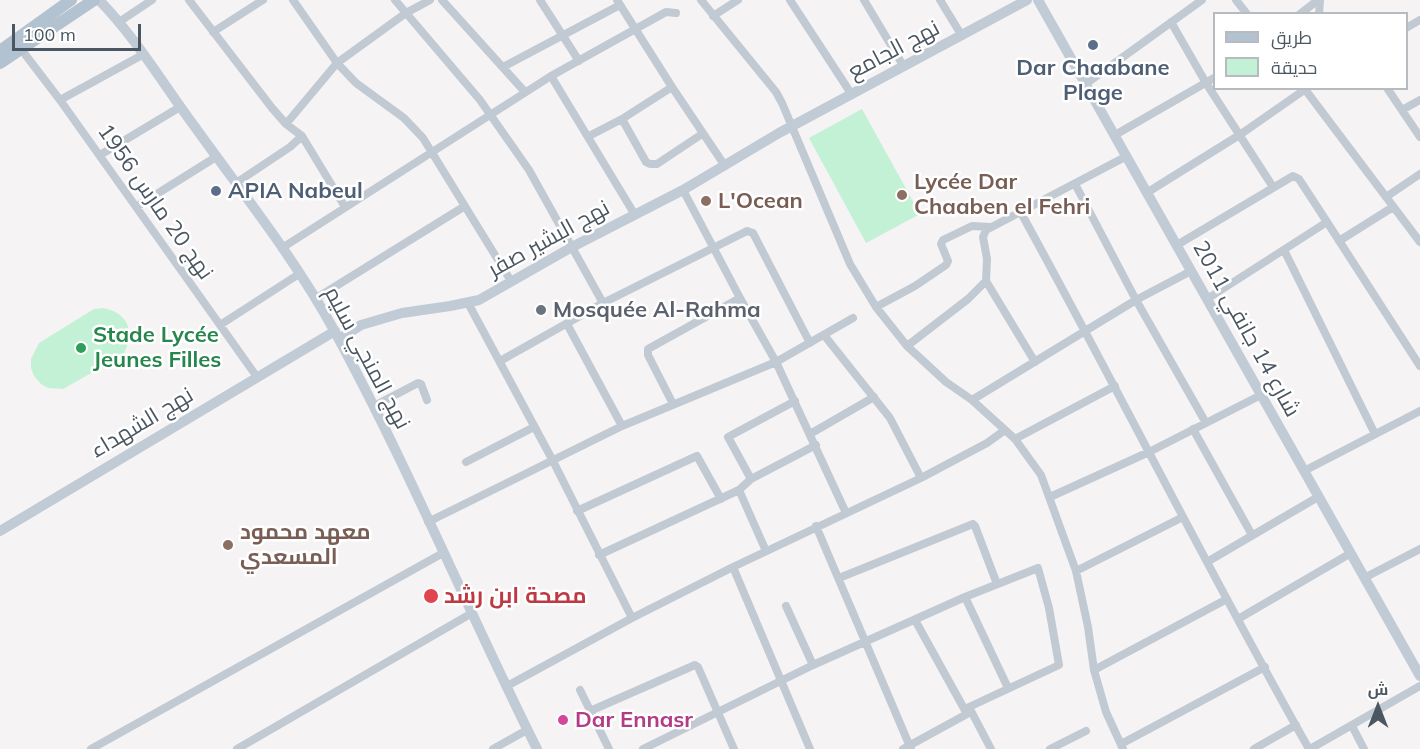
<!DOCTYPE html>
<html>
<head>
<meta charset="utf-8">
<style>
	body { margin:0 }
	#map { position:relative; width:1420px; height:749px; overflow:hidden; background:#f5f3f3; font-family:Mulish,Cairo,sans-serif }
	canvas { display:block }
	.legend { position:absolute; left:1213px; top:12px; width:195px; height:78px; box-sizing:border-box; background:#fff; border:2px solid #b7bbc0; margin:0; padding:8px 10px; list-style:none; font-size:18px; color:#4a5661 }
	.legend li { display:flex; align-items:center; gap:12px; height:30px }
	.legend b { width:30px; border:2px solid #b7bbc0 }
	.north { position:absolute; left:1348px; top:677px; width:60px; height:60px; -webkit-text-stroke:4px #fff; paint-order:stroke; rotate:0deg; font-size:16px; font-weight:700; line-height:24px; text-align:center; color:#4a5661 }
	.north::after { content:''; display:block; margin:auto; width:21px; height:27px; background:#4a5661; clip-path:polygon(50% 0,100% 100%,50% 72%,0 100%) }
	.scale { position:absolute; left:12px; top:24px; width:129px; height:27px; box-sizing:border-box; border:3px solid #4a5661; border-top:0; padding-left:8px; font-size:18px; line-height:21px; white-space:nowrap; color:#4a5661; -webkit-text-stroke:4px #fff; paint-order:stroke }
</style>
</head>
<body>
<div id="map">
<canvas width="1420" height="749"></canvas>
<ul class="legend">
<li><b style="height:8px;background:#b3c2d1"></b>طريق</li>
<li><b style="height:16px;background:#c3f1d5"></b>حديقة</li>
</ul>
<div class="north">ش</div>
<div class="scale">100 m</div>
</div>
<script>
const g = document.querySelector('canvas').getContext('2d');
g.lineJoin = 'round';
function paint(path, color) { g.fillStyle = color; g.fill(path, 'evenodd'); }
function strokePath(path, color, width, dash) { g.strokeStyle = color; g.lineWidth = width; g.lineCap = dash ? 'butt' : 'round'; g.setLineDash(dash || []); g.stroke(path); }
function drawText(font, color, halo, rows, align = 'center') {
  g.font = font + ' Mulish,Cairo,sans-serif'; g.lineWidth = 5; g.setLineDash([]); g.textBaseline = 'middle'; g.strokeStyle = halo; g.fillStyle = color; for (const [text, x, y, turn = 0] of rows) {
    g.save(); g.translate(x, y); g.rotate((+turn || 0) * Math.PI / 180); g.textAlign = isNaN(turn) ? turn : align; if (halo) g.strokeText(text, 0, 0); g.fillText(text, 0, 0); g.restore();
  }
}
const green = new Path2D(`
	M862 109 920 214 866 243 809 138Z
	M103 308C129 313 136 333 123 355L63 389 48 388 41 384 34 376 31 368V359L39 343 94 309Z`);
const street = new Path2D(`
	M189 0 272 108 286 124 302 136 345 207
	M293 0 337 63 356 83 404 118 423 138 511 281
	M395 0 480 100 529 170 603 303
	M442 0 525 92
	M540 0 579 61
	M617 0 672 87 725 166
	M701 0 776 92 782 103 850 264 876 307 907 346 946 382 972 400 1015 439 1041 475 1076 571 1088 627 1094 670 1106 712 1123 749
	M790 0 852 95
	M864 0 904 67
	M940 0 962 36
	M1236 0 1247 14
	M1300 14 1318 0
	M1319 14 1320 0
	M713 16 738 0
	M119 22 152 0
	M1171 22 1206 83 1273 187
	M1406 28 1420 20
	M213 32 263 0
	M21 49 60 100 257 377
	M503 67 620 5
	M551 76 635 215
	M1087 83 1202 0
	M1304 88 1420 242
	M1387 88 1420 137
	M60 100 144 54
	M1402 110 1420 100
	M622 119 646 162 650 164H657L702 134
	M286 124 337 63 406 13 430 0
	M1115 135 1214 78
	M589 136 622 119 672 87
	M100 155 180 107
	M236 183 290 147 302 136
	M1075 184 1136 300 1206 423
	M683 190 740 298 776 362 846 513
	M1148 192 1241 134 1307 88
	M1386 197 1420 174
	M136 207 216 157
	M1020 211C1118 389 1209 572 1309 749
	M1327 222 1420 366
	M1339 241 1393 207
	M1177 245 1293 176 1299 179 1327 222 1207 299
	M282 248 551 76 666 12 676 13
	M1284 250 1375 434
	M986 281 1035 362
	M315 299 465 206
	M468 303 553 461 632 618
	M876 307 915 286 946 265 948 261 941 244 943 240 972 226 990 227
	M567 324 622 426
	M220 325 299 274
	M824 335 890 418 921 478
	M907 346 968 299 986 281 987 259 983 237 986 230 1127 156
	M500 361 603 303 747 231 753 233 810 343
	M972 400 1136 300 1191 271
	M673 404 648 355V349L740 298
	M374 406 418 383 421 384 427 400
	M1193 429 1252 535
	M810 434 874 397
	M1015 439 1115 386
	M466 462 534 427
	M1304 471 1420 411
	M751 479 728 437 795 401
	M739 490 766 551
	M1050 497 1149 452 1261 395
	M577 511 697 456 721 499
	M428 522 622 426 776 362 853 318
	M816 526 911 749
	M599 555 739 490 751 479 816 445
	M1207 562 1318 497
	M733 567 810 749
	M1076 571 1183 517
	M839 578 973 524 975 526 997 584
	M1364 578 1420 549
	M965 597 1008 688
	M786 606 813 665
	M1238 619 1351 553
	M915 620 967 714
	M1094 670 1227 599
	M507 686 632 618 733 567 921 478 987 443 1005 430
	M580 690 609 749
	M969 707 991 749
	M590 711 695 665 698 667 734 749
	M1352 726 1364 749
	M1121 744 1265 667
	M91 749 443 553
	M237 749 472 613
	M493 749 527 730
	M643 749 813 665 965 597 1038 568 1049 608 1059 665 969 707 967 714 903 749
	M1050 749 1086 731
	M1254 749 1296 725
	M1310 749 1420 686`);
const secondary = new Path2D(`
	M99 0C136 38 163 84 195 127 243 194 296 260 335 332 409 468 468 611 537 749
	M1038 0 1420 676
	M339 339 361 325 402 313 450 306 479 300 572 247 683 190 779 133 1027 0
	M0 531 335 331`);
const primary = new Path2D(`
	M0 51 71 0
	M0 63 94 0`);
const markers = [
	[1093,45,6,"#5c6f8a"],
	[216,191,6,"#5c6f8a"],
	[902,195,6,"#8d6e63"],
	[706,201,6,"#8d6e63"],
	[541,310,6,"#6b7280"],
	[81,348,6,"#2e9e5b"],
	[228,545,6,"#8d6e63"],
	[431,596,8,"#e0444e"],
	[563,720,6,"#d1479c"]
];
const streetNames = [
	["نهج الجامع",894,50,-28],
	["نهج 20 مارس 1956",155,202,55],
	["نهج البشير صفر",549,239,-29],
	["شارع 14 جانفي 2011",1246,329,61],
	["نهج المنجي سليم",367,358,62],
	["نهج الشهداء",142,423,-31]
];
const serviceNames = [
	["Dar Chaabane",1093,68],
	["Plage",1093,93],
	["APIA Nabeul",228,191,"left"]
];
const educationNames = [
	["Lycée Dar",914,182],
	["Chaaben el Fehri",914,207],
	["L'Ocean",718,201],
	["معهد محمود",240,532],
	["المسعدي",240,557]
];
const worshipNames = [
	["Mosquée Al-Rahma",553,310]
];
const leisureNames = [
	["Stade Lycée",93,335],
	["Jeunes Filles",93,360]
];
const healthNames = [
	["مصحة ابن رشد",444,596]
];
const hotelNames = [
	["Dar Ennasr",575,720]
];
paint(green, '#c3f1d5');
strokePath(street, '#c1cad2', 8);
strokePath(secondary, '#c1cbd6', 10);
strokePath(primary, '#b3c2d1', 12);
for (const [x, y, r, color] of markers) { const dot = new Path2D(); dot.arc(x, y, r, 0, 2 * Math.PI); g.fillStyle = color; g.fill(dot); strokePath(dot, '#fff', 2); }
drawText('22px', '#4a5661', '#fff', streetNames);
drawText('bold 22px', '#4e5e75', '#fff', serviceNames);
drawText('bold 22px', '#785e54', '#fff', educationNames, 'left');
drawText('bold 22px', '#5b616d', '#fff', worshipNames, 'left');
drawText('bold 22px', '#27864d', '#fff', leisureNames, 'left');
drawText('bold 22px', '#be3a42', '#fff', healthNames, 'left');
drawText('bold 22px', '#b23c85', '#fff', hotelNames, 'left');
</script>
</body>
</html>
